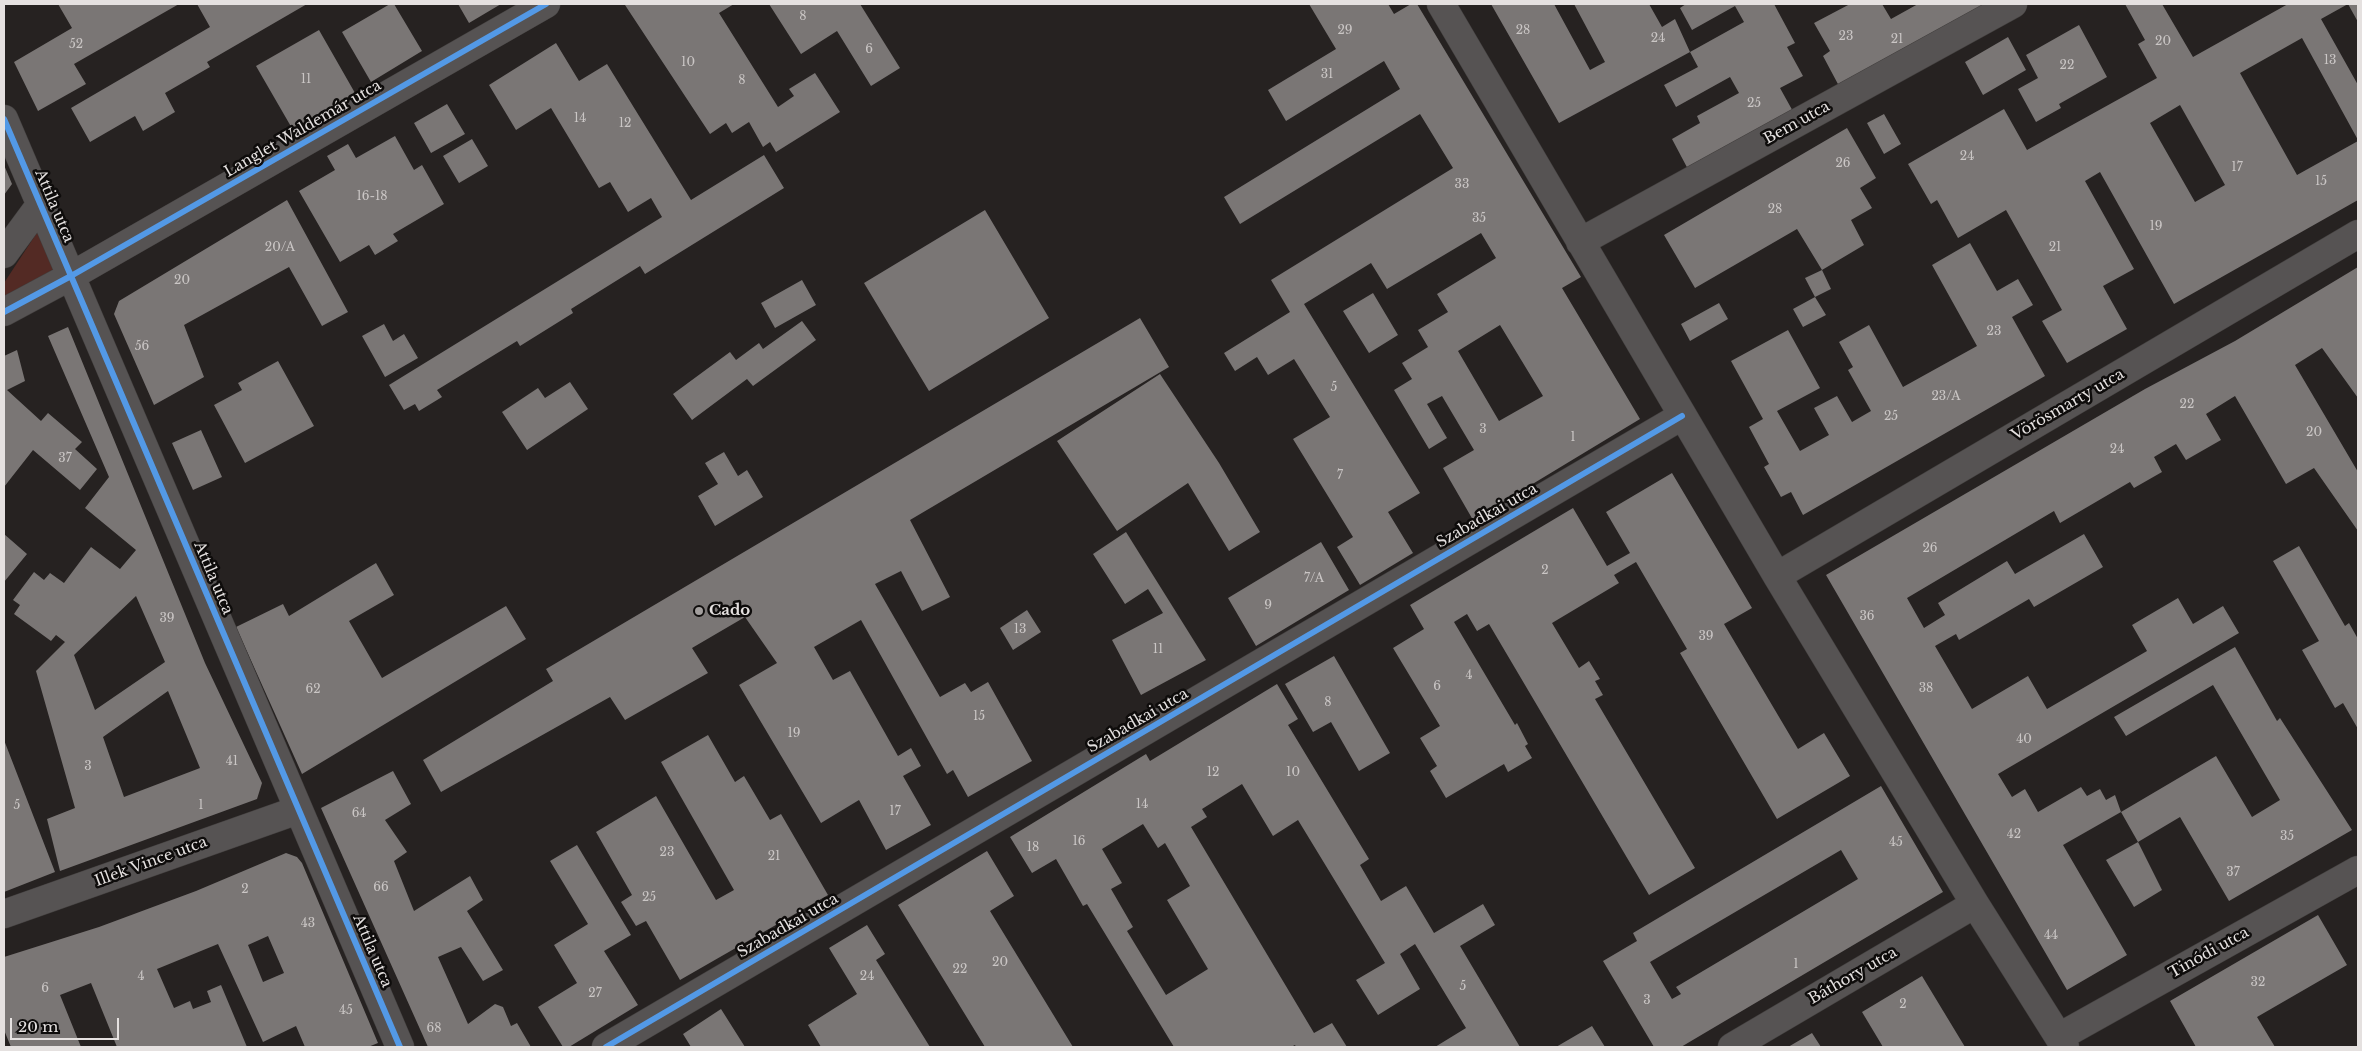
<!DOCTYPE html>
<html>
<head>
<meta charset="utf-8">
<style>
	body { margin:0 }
	#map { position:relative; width:2362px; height:1051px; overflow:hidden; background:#262221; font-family:"Libre Baskerville",serif }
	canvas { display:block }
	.frame { position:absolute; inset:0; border:5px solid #e5e1e0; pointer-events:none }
	.scale { position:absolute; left:10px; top:1018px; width:109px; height:22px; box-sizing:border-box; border:2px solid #e5e1e0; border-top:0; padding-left:6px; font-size:15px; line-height:18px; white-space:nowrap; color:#e5e1e0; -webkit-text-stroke:4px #0e0c0b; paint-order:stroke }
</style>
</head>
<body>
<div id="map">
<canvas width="2362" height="1051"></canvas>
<div class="frame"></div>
<div class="scale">20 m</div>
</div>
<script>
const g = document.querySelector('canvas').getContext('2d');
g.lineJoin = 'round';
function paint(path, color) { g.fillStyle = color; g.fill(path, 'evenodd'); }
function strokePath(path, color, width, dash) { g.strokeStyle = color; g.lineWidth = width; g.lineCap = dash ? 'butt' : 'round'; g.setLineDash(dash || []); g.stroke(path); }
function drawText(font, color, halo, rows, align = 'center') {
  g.font = font + ' "Libre Baskerville",serif'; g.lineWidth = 5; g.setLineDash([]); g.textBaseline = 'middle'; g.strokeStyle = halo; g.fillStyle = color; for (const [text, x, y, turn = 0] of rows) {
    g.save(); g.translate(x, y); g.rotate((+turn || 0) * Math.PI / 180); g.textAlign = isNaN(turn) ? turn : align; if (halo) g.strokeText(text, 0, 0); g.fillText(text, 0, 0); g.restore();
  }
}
const green = new Path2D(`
	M38 231 56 270 4 298V283Z`);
const building = new Path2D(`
	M58 4H179L74 64 86 84 38 111 14 62 72 28Z
	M197 4H307L207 62 210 67 165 93 175 112 143 131 135 116 90 142 71 108 210 27Z
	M390 4H394L422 51 371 82 342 32Z
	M458 4H501L469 23Z
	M627 4H734L719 13 778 107 794 96 789 89 815 73 840 112 776 152 770 142 763 147 749 122 732 133 726 123 710 134 625 5Z
	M769 4H860L900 68 871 86 837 31 801 54Z
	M1309 4H1388L1394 14 1411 4H1417L1581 277 1562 288 1640 419 1473 520 1443 468 1474 450 1442 396 1427 404 1447 438 1429 449 1394 390 1412 379 1402 363 1428 347 1418 330 1448 312 1437 294 1496 258 1481 233 1387 289 1371 263 1304 304 1420 493 1388 512 1413 553 1360 585 1337 547 1353 537 1293 439 1330 417 1294 359 1268 375 1257 357 1235 371 1224 353 1290 312 1271 280 1453 168 1420 114 1240 224 1224 197 1400 89 1384 61 1286 121 1268 90 1336 49ZM1500 325 1543 396 1499 421 1458 351Z
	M1491 4H1554L1590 70 1605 62 1574 4H1649L1662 27 1675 19 1690 52 1744 22 1735 6 1692 30 1680 8 1686 4H1774L1795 43 1787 47 1803 76 1780 88 1795 115 1690 173 1672 139 1700 123 1697 116 1739 93 1730 77 1676 107 1664 85 1698 67 1690 52 1559 123Z
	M1850 4H1882L1891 19 1918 4H1987L1839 86 1823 56 1830 51 1814 23Z
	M2125 4H2162L2193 57 2288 4H2358V22L2348 4 2321 19 2358 85V140L2302 38 2240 73 2297 175 2358 141V200L2174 304 2100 172 2085 181 2134 269 2103 286 2127 329 2067 363 2042 321 2062 310 2006 210 1958 238 1937 200 1931 204 1908 164 2004 109 2027 150 2157 78 2138 44 2145 40ZM2180 105 2225 185 2195 202 2150 123Z
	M2079 25 2107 77 2059 104 2061 108 2036 122 2018 89 2038 78 2026 55Z
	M319 30 355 93 293 130 256 66Z
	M2008 37 2026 70 1983 95 1965 62Z
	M556 43 579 81 607 64 691 200 764 155 784 188 645 274 640 266 571 309 573 313 520 346 517 341 437 390 442 397 419 411 415 404 404 410 389 385 662 217 651 198 628 212 610 182 599 188 551 108 516 130 489 85Z
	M447 104 465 134 431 153 414 123Z
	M1884 114 1901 144 1884 154 1867 123Z
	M1847 128 1876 178 1860 188 1872 208 1851 220 1864 245 1822 270 1797 229 1695 288 1664 235Z
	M395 136 414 170 422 165 444 204 393 234 398 241 375 255 369 245 340 262 299 191 335 170 327 156 348 144 356 158Z
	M472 139 488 166 459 183 443 156Z
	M4 165 12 184 4 195Z
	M287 200 348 312 322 326 289 267 184 325 204 377 154 405 114 314 119 301Z
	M985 210 1049 318 929 391 864 283Z
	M1970 243 1997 291 2018 279 2033 305 2012 317 2045 376 1803 515 1791 492 1781 497 1764 467 1769 464 1749 427 1763 419 1731 361 1788 330 1820 388 1777 411 1800 451 1829 435 1814 408 1837 396 1852 422 1871 411 1848 370 1853 367 1839 342 1869 325 1903 387 1977 346 1932 265Z
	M2358 267V398L2322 348 2295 365 2358 472V531L2314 468 2286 484 2235 396 2206 414 2221 440 2186 460 2176 444 2154 457 2162 472 2134 488 2130 482 2060 523 2054 511 1907 598 1924 628 1945 615 1938 603 2007 561 2015 574 2084 534 2103 567 2034 607 2029 599 1959 640 1956 634 1935 646 1972 709 2028 676 2047 709 2147 651 2132 625 2178 598 2193 624 2223 606 2239 633 1998 774 2012 797 2025 789 2038 812 2081 787 2087 796 2100 789 2106 800 2115 795 2121 812 2063 845 2127 955 2067 990 1826 575 2145 389 2235 341Z
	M1822 270 1831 289 1815 297 1805 278Z
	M802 280 816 305 775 328 761 303Z
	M1373 293 1398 335 1369 353 1343 311Z
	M1815 297 1826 315 1803 327 1793 309Z
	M1719 303 1728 319 1690 341 1681 324Z
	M1140 318 1169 367 910 520 950 597 922 611 901 571 875 584 940 697 965 683 971 692 988 682 1032 761 968 797 953 770 947 774 861 620 814 647 833 680 850 671 898 756 911 748 921 766 903 776 931 825 886 850 859 800 821 823 739 685 777 663 745 617 692 648 708 673 625 720 610 697 441 792 423 760 553 681 546 669Z
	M802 321 816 340 753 386 747 379 692 420 673 394 730 352 736 360 759 343 763 349Z
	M384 324 393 341 404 334 418 358 385 377 362 336Z
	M68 327 205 663 262 783 257 799 60 871 47 819 75 808 36 671 65 642 56 635 51 641 14 614 20 605 13 600 34 572 44 580 50 573 64 583 91 547 120 569 136 550 85 508 109 477 48 336ZM136 596 165 662 95 710 74 655ZM168 691 200 768 124 797 103 737Z
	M17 350 25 381 7 390 41 421 48 413 82 442 75 449 97 469 80 490 33 450 4 487V356Z
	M278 361 314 426 245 463 214 405 242 390 238 383Z
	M1160 374 1219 463 1260 532 1229 551 1188 483 1117 531 1057 441Z
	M570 382 588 409 527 450 502 412 538 388 545 398Z
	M201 430 222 477 193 490 172 443Z
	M724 452 738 476 747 470 763 497 715 526 698 496 718 484 705 463Z
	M1672 473 1752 608 1724 624 1798 749 1824 733 1850 776 1777 819 1680 653 1687 649 1636 562 1614 575 1619 583 1552 623 1579 668 1589 661 1600 679 1595 681 1603 695 1595 699 1695 868 1649 895 1489 624 1477 631 1467 614 1454 622 1515 725 1517 723 1528 744 1525 746 1532 758 1508 772 1504 764 1446 798 1430 771 1437 766 1420 738 1440 726 1393 648 1424 629 1410 605 1573 508 1607 566 1630 553 1606 512Z
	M1126 532 1206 660 1141 695 1112 640 1163 613 1148 589 1125 604 1093 554Z
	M4 534 27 554 4 582Z
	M1321 542 1349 590 1256 646 1228 598Z
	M2299 546 2345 626 2349 623 2358 639V729L2343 703 2335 708 2302 650 2319 641 2273 561Z
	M376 563 394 595 349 621 382 678 506 606 526 639 302 774 236 627 283 604 289 616Z
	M1027 610 1041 632 1013 650 1000 628Z
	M2235 647 2277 721 2280 718 2352 830 2229 901 2180 817 2138 842 2121 812 2216 756 2252 817 2280 800 2213 685 2126 736 2114 717Z
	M1334 656 1390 753 1359 771 1331 722 1313 732 1285 684Z
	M1277 684 1298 719 1288 725 1369 859 1360 865 1381 901 1406 886 1434 933 1483 904 1495 925 1460 946 1520 1047H1435L1466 1028 1415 944 1400 954 1420 989 1378 1015 1356 980 1385 963 1298 820 1273 836 1242 784 1202 809 1207 817 1191 827 1314 1033 1332 1023 1347 1047H1296L1295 1045 1291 1047H1174L1087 904 1083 906 1056 859 1032 873 1010 837 1146 754 1150 761ZM1143 824 1158 848 1165 843 1190 886 1167 900 1208 969 1166 995 1127 931 1133 927 1111 889 1122 883 1102 849Z
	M708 735 735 782 744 776 770 820 781 814 828 895 680 980 646 921 636 926 621 902 632 895 596 832 656 796 716 900 734 890 661 762Z
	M4 740 55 872 4 892Z
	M393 771 411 804 385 820 407 852 394 861 414 911 470 876 483 900 467 911 503 970 483 981 461 947 438 957 468 1024 495 1004 503 1007 511 1026 517 1023 531 1047H428L321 808Z
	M1881 786 1943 892 1681 1047H1654L1603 961 1637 941 1633 933ZM1841 850 1858 879 1676 987 1681 994 1672 999 1650 962Z
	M2138 842 2162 890 2134 907 2106 860Z
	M577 845 631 935 604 951 638 1005 569 1047H563L538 1007 577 983 554 945 588 924 550 861Z
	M987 851 1014 896 990 911 1073 1047H985L898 905Z
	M286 853 297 857 302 863 378 1043 368 1047H305L296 1026 263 1042 218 944 157 969 174 1008 190 1001 193 1009 211 1002 207 991 221 985 247 1047H117L91 983 60 995 81 1047H11L4 1030V957L99 927 196 891ZM268 936 284 973 263 982 248 945Z
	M2318 915 2347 965 2257 1017 2275 1047H2196L2170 1001Z
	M867 925 885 954 876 960 930 1047H821L808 1025 857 994 829 948Z
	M1922 976 1965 1047H1883L1862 1012Z
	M721 1009 745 1047H691L683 1034Z
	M1592 1026 1605 1047H1556Z
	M1812 1033 1821 1047H1788Z`);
const minor = new Path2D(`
	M1441 4 1777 576 1975 904 2065 1047
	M4 119 400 1047
	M1580 242 2013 4
	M4 254 40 205
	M4 312 71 276 546 4
	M1777 576 2358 234
	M4 914 298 810
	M2059 1037 2358 870
	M606 1047 1682 416
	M1732 1047 1975 904`);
const cycleway = new Path2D(`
	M4 119 400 1047
	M4 312 71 276 546 4
	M606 1047 1682 416`);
const markers = [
	[699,611,5,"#a29e9d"]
];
const numberNames = [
	["8",803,17],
	["29",1345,31],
	["28",1523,31],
	["23",1846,37],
	["24",1658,39],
	["21",1897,40],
	["20",2163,42],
	["52",76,45],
	["6",869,50],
	["13",2330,61],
	["10",688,63],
	["22",2067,66],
	["31",1327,75],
	["11",306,80],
	["8",742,81],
	["25",1754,104],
	["14",580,119],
	["12",625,124],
	["24",1967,157],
	["26",1843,164],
	["17",2237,168],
	["15",2321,182],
	["33",1462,185],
	["16-18",372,197],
	["28",1775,210],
	["35",1479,219],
	["19",2156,227],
	["20/A",280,248],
	["21",2055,248],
	["20",182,281],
	["23",1994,332],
	["56",142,347],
	["5",1334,388],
	["23/A",1946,397],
	["22",2187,405],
	["25",1891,417],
	["3",1483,430],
	["20",2314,433],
	["1",1573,438],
	["24",2117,450],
	["37",65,459],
	["7",1340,476],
	["26",1930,549],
	["2",1545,571],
	["7/A",1314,579],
	["9",1268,606],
	["36",1867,617],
	["39",167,619],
	["13",1020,630],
	["39",1706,637],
	["11",1158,650],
	["4",1469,676],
	["6",1437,687],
	["38",1926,689],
	["62",313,690],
	["8",1328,703],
	["15",979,717],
	["19",794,734],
	["40",2024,740],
	["41",232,762],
	["3",88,767],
	["12",1213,773],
	["10",1293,773],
	["14",1142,805],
	["5",17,806],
	["1",201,806],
	["17",895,812],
	["64",359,814],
	["42",2014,835],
	["35",2287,837],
	["16",1079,842],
	["45",1896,843],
	["18",1033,848],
	["23",667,853],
	["21",774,857],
	["37",2233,873],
	["66",381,888],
	["2",245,890],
	["25",649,898],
	["43",308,924],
	["44",2051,936],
	["20",1000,963],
	["1",1796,965],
	["22",960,970],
	["4",141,977],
	["24",867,977],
	["32",2258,983],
	["5",1463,987],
	["6",45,989],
	["27",595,994],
	["3",1647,1001],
	["2",1903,1005],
	["45",346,1011],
	["68",434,1029]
];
const streetNames = [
	["Bem utca",1797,123,-29],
	["Langlet Waldemár utca",303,129,-30],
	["Attila utca",54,206,67],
	["Vörösmarty utca",2068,405,-30],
	["Szabadkai utca",1487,516,-30],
	["Attila utca",213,578,67],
	["Szabadkai utca",1138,721,-30],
	["Illek Vince utca",151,862,-20],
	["Szabadkai utca",788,926,-30],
	["Attila utca",372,951,67],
	["Tinódi utca",2209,953,-29],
	["Báthory utca",1853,976,-30]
];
const poiNames = [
	["Cado",709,611]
];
paint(green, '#532a24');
paint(building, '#7a7675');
strokePath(minor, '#423f3e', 29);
strokePath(minor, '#565353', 28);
strokePath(cycleway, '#5399e6', 6);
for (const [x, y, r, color] of markers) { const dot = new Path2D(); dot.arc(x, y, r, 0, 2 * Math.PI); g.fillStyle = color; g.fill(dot); strokePath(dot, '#0e0c0b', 2); }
drawText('12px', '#cac6c5', null, numberNames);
drawText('15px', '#e5e1e0', '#0e0c0b', streetNames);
drawText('bold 15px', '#e5e1e0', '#0e0c0b', poiNames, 'left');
</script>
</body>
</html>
